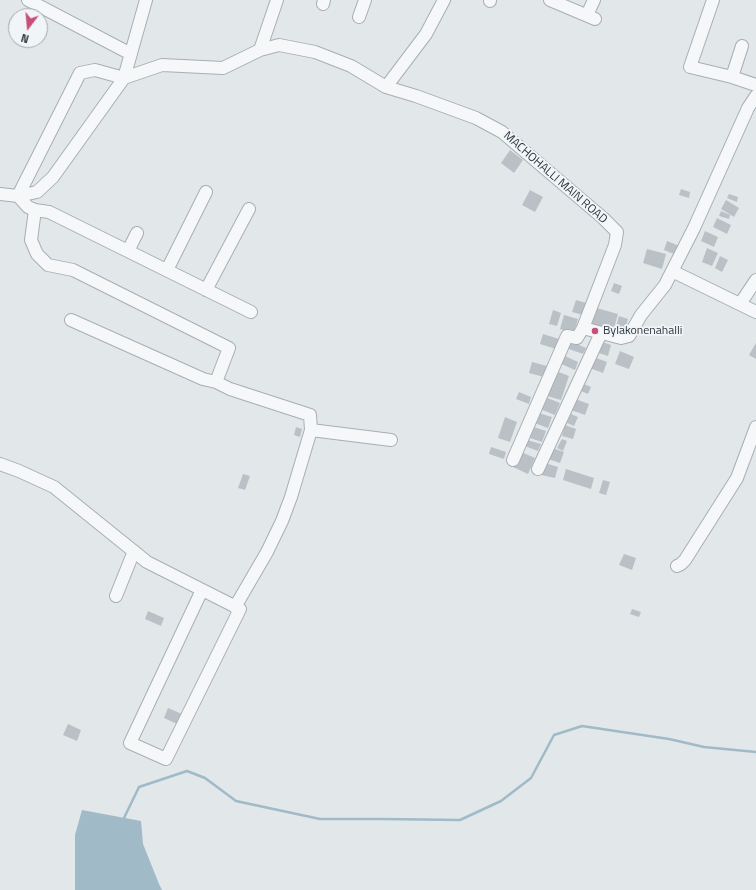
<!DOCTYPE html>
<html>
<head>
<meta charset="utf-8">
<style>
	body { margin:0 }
	#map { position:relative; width:756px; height:890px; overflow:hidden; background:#e2e7ea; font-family:"Titillium Web",sans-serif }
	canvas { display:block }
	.north { position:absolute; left:8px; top:8px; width:40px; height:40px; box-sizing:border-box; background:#f2f5f7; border:1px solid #a2a9ae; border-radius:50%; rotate:196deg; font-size:11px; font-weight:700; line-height:16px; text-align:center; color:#2b3741 }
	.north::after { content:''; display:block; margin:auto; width:14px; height:18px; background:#c74f78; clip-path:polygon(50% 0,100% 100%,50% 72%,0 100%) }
</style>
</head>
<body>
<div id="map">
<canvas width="756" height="890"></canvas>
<div class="north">N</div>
</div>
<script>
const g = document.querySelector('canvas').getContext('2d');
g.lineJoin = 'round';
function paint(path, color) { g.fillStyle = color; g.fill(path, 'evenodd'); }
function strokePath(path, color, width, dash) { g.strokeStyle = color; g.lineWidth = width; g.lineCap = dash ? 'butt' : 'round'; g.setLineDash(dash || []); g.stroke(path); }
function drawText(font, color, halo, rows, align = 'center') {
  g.font = font + ' "Titillium Web",sans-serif'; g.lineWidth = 3.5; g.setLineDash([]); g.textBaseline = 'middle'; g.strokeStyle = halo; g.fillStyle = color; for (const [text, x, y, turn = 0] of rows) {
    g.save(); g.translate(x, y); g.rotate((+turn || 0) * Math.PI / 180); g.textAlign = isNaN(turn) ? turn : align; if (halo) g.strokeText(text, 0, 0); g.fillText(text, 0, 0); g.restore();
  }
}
const water = new Path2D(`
	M82 810 141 821 143 844 159 884 162 890H75V835Z`);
const stream = new Path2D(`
	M124 820V818L139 787 187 771 205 778 236 801 320 819H383L460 820 501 801 531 778 554 735 582 726 669 739 704 747 756 752`);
const building = new Path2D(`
	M510 150 523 160 514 173 501 163Z
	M681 189 690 192 689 198 679 195Z
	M530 190 543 197 535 212 522 205Z
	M729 194 738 197 737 202 727 198Z
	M726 200 739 208 734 217 721 209Z
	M721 211 730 215 729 219 719 216Z
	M717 218 731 225 727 234 713 227Z
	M705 231 718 237 714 247 701 241Z
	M667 241 682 247 679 256 664 250Z
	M707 248 718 253 712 266 702 262Z
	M647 249 666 254 662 269 643 263Z
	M720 256 728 260 722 272 715 268Z
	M614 283 622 286 619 294 611 291Z
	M576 300 586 303 583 315 572 312Z
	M593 307 618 314 613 332 588 324Z
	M553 310 561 313 557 326 549 324Z
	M564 315 578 319 574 333 560 329Z
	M619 316 628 319 624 333 615 330Z
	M543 334 559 339 556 349 540 344Z
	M569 341 586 348 583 354 566 348Z
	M600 341 611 345 608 356 596 352Z
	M756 343V359L749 355Z
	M620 351 634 357 629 369 615 364Z
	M563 355 578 362 575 370 559 363Z
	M591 356 607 362 603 373 587 367Z
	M532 362 547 366 544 377 529 373Z
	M556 371 569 376 561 400 547 396Z
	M584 384 591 387 588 394 581 391Z
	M519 392 531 397 529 404 516 399Z
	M545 397 560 403 555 415 540 409Z
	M575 399 589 404 585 415 571 410Z
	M535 412 552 417 548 428 532 422Z
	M571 414 578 417 574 426 567 423Z
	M505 417 517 422 510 442 498 438Z
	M565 425 576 429 573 439 562 436Z
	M531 426 546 431 542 442 527 437Z
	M296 427 302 429 300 437 294 435Z
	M524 439 541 444 538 451 522 445Z
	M562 439 567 441 563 451 557 448Z
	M491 447 506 452 504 459 489 454Z
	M552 448 564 452 560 463 548 459Z
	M519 451 535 458 528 474 513 467Z
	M545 463 558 467 555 478 541 475Z
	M566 469 594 478 591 489 563 480Z
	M243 474 250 476 245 490 238 488Z
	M603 480 610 482 606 495 599 493Z
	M624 554 636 558 632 570 619 565Z
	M632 609 641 612 639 617 630 614Z
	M148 611 164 618 161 626 145 619Z
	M168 708 182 714 177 724 164 718Z
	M68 724 81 730 77 741 63 735Z`);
const minor = new Path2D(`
	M28 0 131 54
	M550 0 595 19
	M713 0 690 67 732 77 756 85
	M490 1V0
	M323 4 324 0
	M587 15 594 0
	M359 17 365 0
	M260 50 277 0
	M732 77 742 46
	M386 87 426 34 444 0
	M0 194 18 196 80 73 95 70 124 78 162 65 223 68 260 50 279 45 315 52 351 66 386 87 416 96 476 118 502 132 603 218 617 232 615 245 583 328 621 338 629 336 641 315 665 285 694 228 748 108 756 96
	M18 196 28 207 35 210 49 212 251 312
	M18 196 37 192 53 177 124 78 146 0
	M35 210 31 240 37 254 48 265 73 270 229 348 216 382
	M128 251 137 233
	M167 270 206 192
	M672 271 756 312
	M206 290 249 209
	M740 304 756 280
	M71 320 203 379 216 382 230 389 310 415 311 430 291 497 282 521 267 552 235 607
	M311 430 391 440
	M513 460 567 336 577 338 583 328
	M0 464 19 471 54 487 147 562 240 609 166 759 130 743 202 590
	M538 469 601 333
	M677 566 681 564 685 560 737 478 756 427
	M116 596 134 551`);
const markers = [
	[595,331,4,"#c74f78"]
];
const streetNames = [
	["MACHOHALLI MAIN ROAD",555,178,41]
];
const poiNames = [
	["Bylakonenahalli",603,331]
];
paint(water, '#a0bac7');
strokePath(stream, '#a0bac7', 2.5);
paint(building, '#bac1c6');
strokePath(minor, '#a7afb4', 14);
strokePath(minor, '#f5f7f8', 12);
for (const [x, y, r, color] of markers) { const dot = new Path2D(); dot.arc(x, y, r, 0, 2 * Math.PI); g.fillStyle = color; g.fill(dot); strokePath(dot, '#f2f5f7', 1.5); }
drawText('12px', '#2b3741', '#f2f5f7', streetNames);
drawText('12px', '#2b3741', '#f2f5f7', poiNames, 'left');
</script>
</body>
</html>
